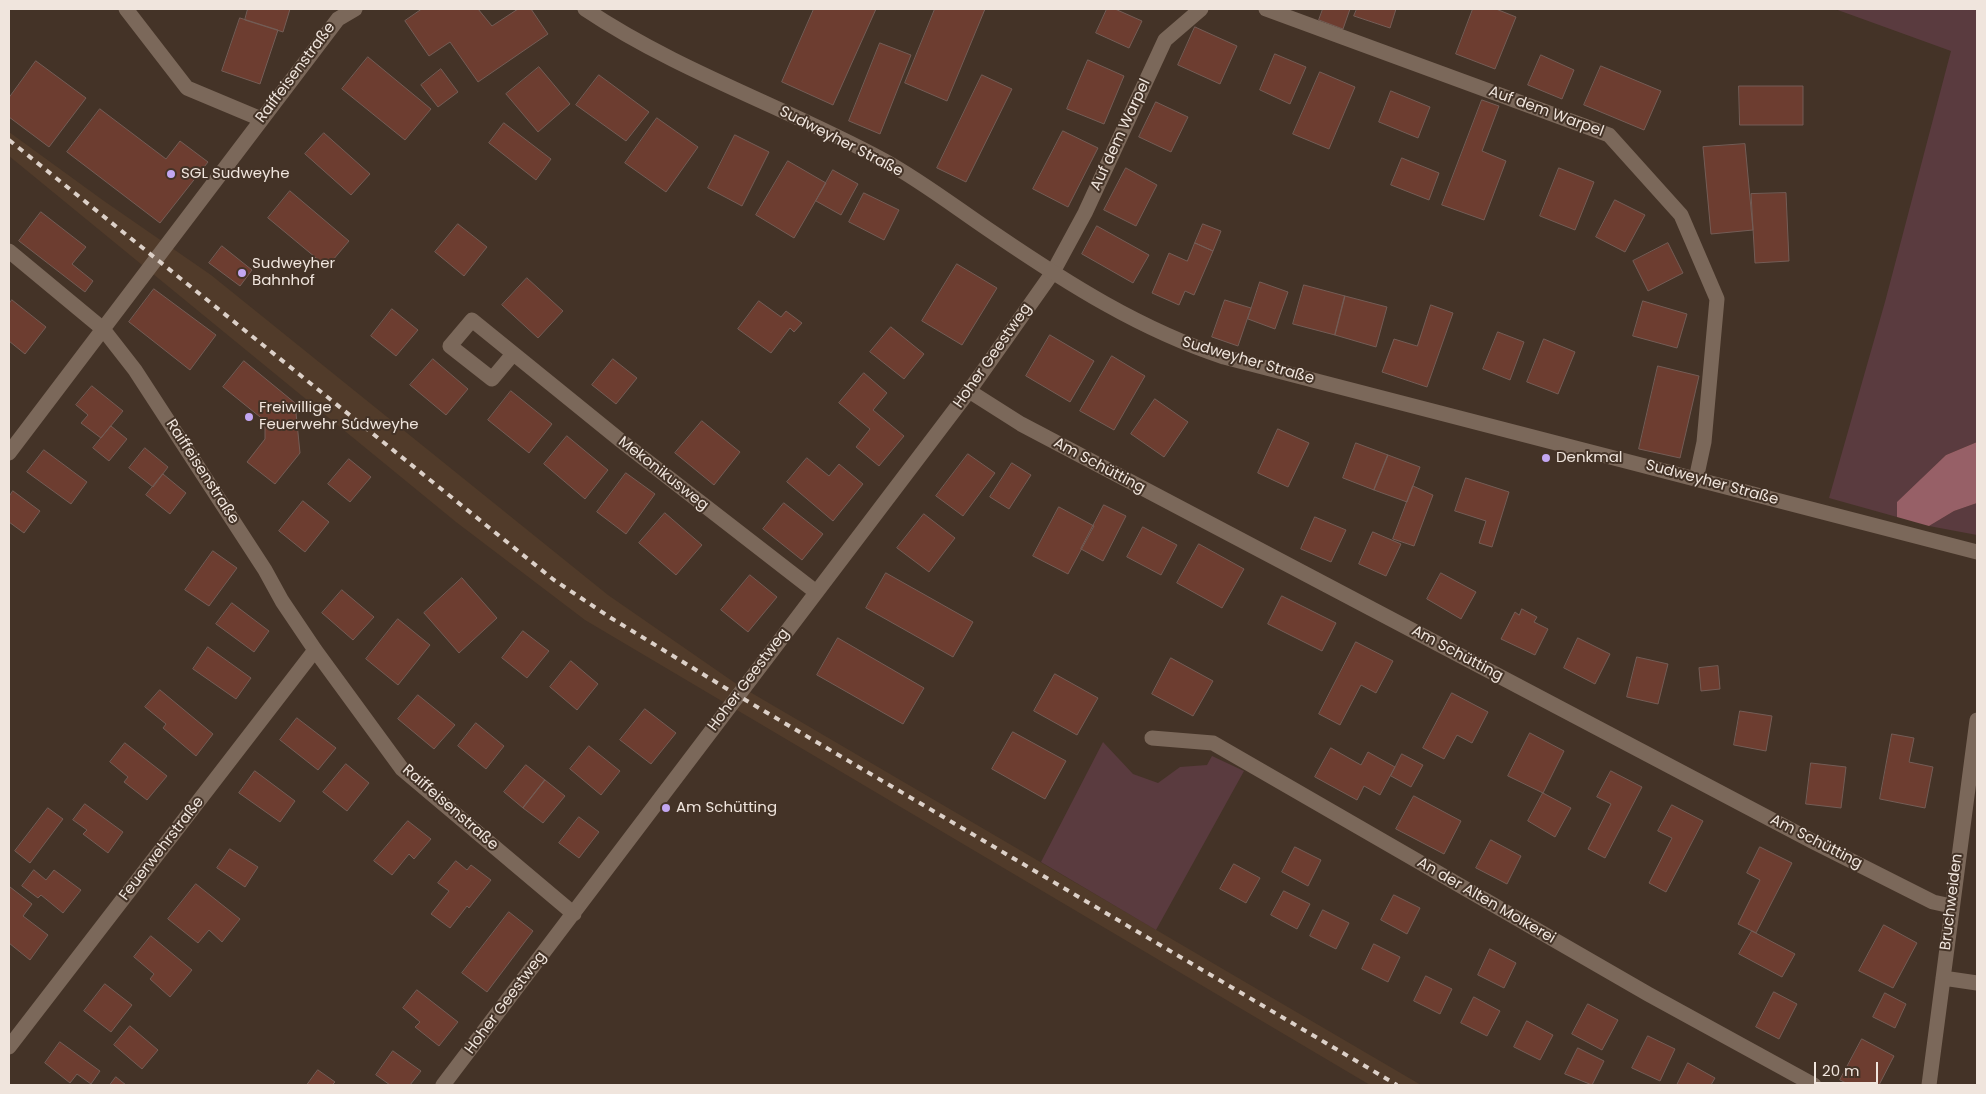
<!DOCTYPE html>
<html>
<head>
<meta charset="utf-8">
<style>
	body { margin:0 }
	#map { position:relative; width:1986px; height:1094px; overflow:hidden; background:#443327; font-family:Poppins,sans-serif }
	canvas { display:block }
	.frame { position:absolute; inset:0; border:10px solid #f0e5dd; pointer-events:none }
	.scale { position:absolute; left:1814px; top:1062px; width:64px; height:22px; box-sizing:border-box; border:2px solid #f0e5dd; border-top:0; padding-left:6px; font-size:15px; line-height:18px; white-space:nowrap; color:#f0e5dd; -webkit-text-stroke:4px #443327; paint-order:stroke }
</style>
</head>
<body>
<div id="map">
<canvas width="1986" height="1094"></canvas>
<div class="frame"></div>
<div class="scale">20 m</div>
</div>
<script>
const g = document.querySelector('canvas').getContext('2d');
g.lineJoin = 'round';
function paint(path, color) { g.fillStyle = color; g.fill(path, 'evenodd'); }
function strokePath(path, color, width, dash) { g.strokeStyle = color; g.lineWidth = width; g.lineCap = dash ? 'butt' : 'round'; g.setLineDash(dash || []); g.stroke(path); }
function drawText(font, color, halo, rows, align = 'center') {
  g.font = font + ' Poppins,sans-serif'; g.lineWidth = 4; g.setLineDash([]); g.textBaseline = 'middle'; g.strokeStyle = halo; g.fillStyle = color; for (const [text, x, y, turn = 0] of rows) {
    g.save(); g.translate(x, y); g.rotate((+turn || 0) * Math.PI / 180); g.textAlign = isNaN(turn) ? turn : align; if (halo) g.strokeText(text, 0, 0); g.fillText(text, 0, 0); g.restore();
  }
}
const built = new Path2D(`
	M9 132 104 201 211 275 608 595 738 685 1421 1085H1370L585 620 456 522 9 156Z`);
const green = new Path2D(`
	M1835 9H1977V442L1946 455 1898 502 1897 517 1829 498 1885 302 1951 51Z
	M1977 503V535L1929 526 1954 511Z
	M1103 742 1133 774 1158 783 1180 767 1207 765 1212 756 1244 771 1156 930 1041 862Z`);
const forest = new Path2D(`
	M1977 442V503L1954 511 1929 526 1897 517V502L1946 455Z`);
const building = new Path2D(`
	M248 9H290L283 32 245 20Z
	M422 9H478L492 26 518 9H531L548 34 478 82 450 42 429 56 405 21Z
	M814 9H876L833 105 782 82Z
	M935 9H985L947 101 905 83Z
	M1107 9H1115L1142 21 1129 48 1096 33Z
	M1323 9H1350L1343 29 1319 20Z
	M1357 9H1396L1390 28 1354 16Z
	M1473 9H1496L1516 17 1495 69 1456 54Z
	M240 18 278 30 260 84 222 71Z
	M1195 27 1237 46 1220 84 1178 65Z
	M880 43 911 55 880 134 849 121Z
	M1275 54 1306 67 1290 104 1260 90Z
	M1541 55 1574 70 1562 99 1528 85Z
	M368 57 431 109 405 140 342 89Z
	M1088 60 1124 76 1104 124 1067 109Z
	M36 61 86 98 49 147 9 117V98Z
	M1601 66 1661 91 1644 130 1584 105Z
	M539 67 570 104 538 132 506 94Z
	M441 69 458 92 438 107 421 85Z
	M1320 72 1355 87 1329 149 1293 134Z
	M599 75 649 112 626 141 576 105Z
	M982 75 1012 89 966 182 937 168Z
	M1739 86H1803V125H1740Z
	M1391 91 1430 107 1418 138 1379 122Z
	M1482 100 1499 106 1482 151 1506 161 1484 220 1442 205Z
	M1156 102 1188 117 1171 152 1139 137Z
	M100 109 166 159 180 141 208 162 160 223 67 152Z
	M657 118 698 147 666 192 625 163Z
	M504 123 551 159 536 180 489 143Z
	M1063 131 1098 148 1068 207 1033 189Z
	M324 133 370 174 351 195 305 154Z
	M735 135 769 152 742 206 708 188Z
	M1745 144 1753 230 1711 234 1703 147Z
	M1402 158 1439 173 1429 200 1391 185Z
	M788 161 826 183 794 238 756 215Z
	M1126 168 1157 185 1136 226 1104 210Z
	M1559 168 1594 182 1575 230 1540 216Z
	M833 170 858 184 841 215 816 201Z
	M290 191 349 241 327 267 268 218Z
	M864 193 899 210 884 240 849 222Z
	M1786 193 1789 261 1755 263 1751 194Z
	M1615 200 1645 215 1625 252 1596 237Z
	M41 212 86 247 72 264 93 281 85 292 19 241Z
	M458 224 487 247 464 276 435 252Z
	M1203 224 1221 231 1213 251 1195 243Z
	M1097 226 1149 255 1133 283 1082 254Z
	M1195 243 1213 251 1194 295 1185 291 1179 305 1152 293 1169 253 1187 261Z
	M1668 243 1683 273 1648 291 1633 261Z
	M222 246 252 270 240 286 209 263Z
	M957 264 997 288 962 345 922 321Z
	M527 278 563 311 538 338 502 305Z
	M1260 282 1288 292 1275 329 1248 319Z
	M1304 285 1345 296 1335 335 1293 324Z
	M154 289 216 335 190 370 129 322Z
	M1345 296 1387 307 1376 347 1335 335Z
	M12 300 46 327 25 354 9 341V304Z
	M1225 300 1251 308 1238 346 1212 337Z
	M759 301 781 317 786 311 802 323 794 332 790 328 771 353 738 329Z
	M1643 301 1687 314 1677 348 1633 336Z
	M1431 305 1453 313 1427 387 1382 372 1394 339 1417 346Z
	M392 309 418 330 396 356 371 336Z
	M891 327 924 354 904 379 870 352Z
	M1498 332 1524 342 1510 380 1483 369Z
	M1050 335 1094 361 1070 402 1026 376Z
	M1544 339 1575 352 1558 394 1527 382Z
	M1112 356 1145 376 1114 430 1080 411Z
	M433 359 468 389 446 415 410 385Z
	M613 359 637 378 616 404 592 385Z
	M244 361 295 403 300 453 275 484 247 462 265 439V421L223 387Z
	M1658 366 1699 376 1680 458 1639 449Z
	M864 373 887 393 873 410 904 436 879 466 856 447 870 429 839 403Z
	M92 386 123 411 101 438 81 423 88 415 76 405Z
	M511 391 552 424 529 453 488 420Z
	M1155 399 1188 422 1164 457 1131 434Z
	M702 421 740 452 714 485 675 453Z
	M111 426 127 439 109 461 93 448Z
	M1278 429 1309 443 1288 487 1258 473Z
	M567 436 608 470 585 499 544 464Z
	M1356 443 1388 455 1374 490 1343 478Z
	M145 448 168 467 153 487 129 468Z
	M44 450 87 482 71 504 27 472Z
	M968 454 995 473 963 516 936 496Z
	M1388 455 1420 467 1407 502 1374 490Z
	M807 458 829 476 839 464 863 484 833 521 787 482Z
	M349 459 371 477 350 502 328 484Z
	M1012 463 1031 475 1009 509 990 497Z
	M626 473 655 494 626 534 597 512Z
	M163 474 186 493 170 514 146 495Z
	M1466 478 1509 492 1492 547 1479 543 1486 521 1455 511Z
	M1413 486 1433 495 1414 546 1393 539Z
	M13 491 40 511 24 533 9 522V497Z
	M303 501 329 522 305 552 279 531Z
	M784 503 823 534 802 560 763 529Z
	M1104 505 1126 516 1103 561 1081 549Z
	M1059 507 1094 526 1068 574 1033 556Z
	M665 513 702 545 676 575 639 543Z
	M924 514 955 538 929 572 897 548Z
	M1315 517 1346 530 1331 562 1301 549Z
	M1143 527 1177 545 1161 575 1127 557Z
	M1373 532 1401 544 1386 576 1359 564Z
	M1199 544 1244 569 1222 608 1177 583Z
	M213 551 237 568 209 606 185 590Z
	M886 573 973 622 953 657 866 608Z
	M1441 573 1476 592 1461 619 1427 599Z
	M750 575 777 597 748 632 721 610Z
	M462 578 497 618 459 653 424 613Z
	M342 590 374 617 353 640 322 613Z
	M1282 596 1336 623 1322 651 1268 624Z
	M232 603 269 631 254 652 216 624Z
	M1522 609 1537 617 1534 622 1548 629 1535 655 1501 639 1515 612 1519 615Z
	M398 619 430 645 398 685 366 659Z
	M523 631 549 651 527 678 502 658Z
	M838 638 924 688 903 724 817 675Z
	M1578 638 1610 654 1595 684 1564 668Z
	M1356 642 1393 661 1376 693 1361 685 1340 725 1319 714Z
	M208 647 251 678 236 699 193 669Z
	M1637 657 1668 664 1658 704 1627 697Z
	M1171 658 1213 681 1193 716 1152 694Z
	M571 661 598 684 577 710 550 687Z
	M1718 666 1720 689 1701 691 1699 668Z
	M1055 674 1098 698 1077 735 1034 711Z
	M160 690 213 734 196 756 163 728 166 724 145 707Z
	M1452 693 1488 712 1472 743 1457 735 1444 759 1423 748Z
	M418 695 455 725 434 749 398 719Z
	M645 709 676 733 651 764 620 740Z
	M1740 711 1772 716 1766 751 1734 745Z
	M297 718 336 748 318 770 280 740Z
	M476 723 504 746 486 769 458 746Z
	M1013 732 1066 761 1045 799 992 769Z
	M1530 733 1564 751 1543 793 1508 776Z
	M1892 734 1914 738 1909 762 1933 767 1925 808 1880 799Z
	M125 743 167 776 147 800 124 782 128 777 110 762Z
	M589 746 620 771 601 795 570 769Z
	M1331 748 1361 765 1368 752 1395 767 1380 795 1364 786 1357 800 1315 777Z
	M1402 754 1423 765 1411 787 1391 776Z
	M1811 763 1846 767 1841 808 1806 804Z
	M346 764 369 783 347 811 323 792Z
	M526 765 545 780 523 808 504 792Z
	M255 771 295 801 280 822 239 793Z
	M1611 771 1642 787 1605 858 1588 849 1611 804 1597 797Z
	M545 780 565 796 543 823 523 808Z
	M1543 793 1571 808 1555 837 1528 821Z
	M1414 796 1461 821 1444 854 1396 829Z
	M85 804 123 832 108 853 83 834 87 830 73 820Z
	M1672 805 1703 821 1666 892 1649 883 1672 838 1658 831Z
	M48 808 63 819 30 863 15 851Z
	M579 817 599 832 579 858 559 843Z
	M408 821 431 839 414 859 409 854 392 875 374 861Z
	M1491 840 1521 856 1507 884 1476 868Z
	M1295 847 1321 860 1308 886 1282 872Z
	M1760 847 1792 863 1756 933 1738 924 1760 880 1747 873Z
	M230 849 258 867 245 887 217 868Z
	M456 861 467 870 471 865 491 880 469 908 467 906 450 928 431 914 449 891 438 883Z
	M1234 864 1260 878 1246 903 1220 889Z
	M34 870 46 880 54 870 81 890 63 913 41 895 38 898 22 886Z
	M196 884 240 919 222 942 209 930 198 943 168 919Z
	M10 887 32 904 23 916 48 935 30 960 9 943Z
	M1284 891 1310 904 1297 929 1271 915Z
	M1394 895 1420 908 1407 934 1381 920Z
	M1323 910 1349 923 1336 949 1310 936Z
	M509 912 533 931 487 992 462 973Z
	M1884 925 1917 943 1893 988 1859 971Z
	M1752 931 1795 954 1782 977 1739 954Z
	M151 936 192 970 170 997 150 979 154 974 134 957Z
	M1374 944 1400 957 1388 982 1362 969Z
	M1490 949 1516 963 1504 988 1478 975Z
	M1426 976 1452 989 1440 1014 1414 1001Z
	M105 984 132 1005 111 1032 84 1011Z
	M417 990 458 1022 439 1046 415 1027 420 1022 403 1008Z
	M1774 992 1797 1004 1779 1039 1756 1027Z
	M1885 993 1906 1004 1895 1028 1873 1017Z
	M1474 997 1500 1011 1487 1036 1461 1023Z
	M1588 1004 1618 1020 1602 1050 1572 1034Z
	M1527 1021 1553 1035 1540 1060 1514 1047Z
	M130 1026 158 1050 142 1069 114 1045Z
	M1648 1036 1675 1049 1660 1081 1632 1068Z
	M1862 1039 1894 1056 1879 1085H1850L1840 1080Z
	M60 1042 100 1071 91 1084 77 1074 70 1083 45 1063Z
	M1578 1048 1604 1061 1592 1085 1565 1074Z
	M393 1051 421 1071 410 1085H390L376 1075Z
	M1688 1063 1715 1078 1711 1085H1677Z
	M318 1070 335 1082 332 1085H307Z
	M116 1077 126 1085H110Z`);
const street = new Path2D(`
	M126 9 187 88 261 119
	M1266 9 1609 135 1681 215 1717 299 1704 442 1696 479
	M9 251 103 329 135 370 265 570 282 601 315 650 402 769 574 914
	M513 354 492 379 450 346 472 320 620 440 816 592
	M969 391 1021 424 1812 841 1933 902 1951 906
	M9 453 338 19 355 9
	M1152 738 1213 743 1648 994 1814 1085
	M1943 978 1977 983
	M9 1047 315 650
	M443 1085 969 391 1053 272 1085 213 1165 40 1201 9
	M1929 1085 1977 720`);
const secondary = new Path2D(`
	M585 9C679 72 786 107 885 161 923 182 959 210 995 234 1067 283 1141 330 1224 357L1977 552`);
const rail = new Path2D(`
	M9 140 554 580 611 618 737 695 1397 1085`);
const markers = [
	[171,174,5,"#c3a7f2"],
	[242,273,5,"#c3a7f2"],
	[249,417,5,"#c3a7f2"],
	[1546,458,5,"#c3a7f2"],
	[666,808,5,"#c3a7f2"]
];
const streetNames = [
	["Raiffeisenstraße",296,73,-53],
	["Auf dem Warpel",1546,112,20],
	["Auf dem Warpel",1121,135,-65],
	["Sudweyher Straße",841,142,27],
	["Hoher Geestweg",993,356,-55],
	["Sudweyher Straße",1248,361,16],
	["Am Schütting",1099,466,28],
	["Raiffeisenstraße",202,472,57],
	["Mekonikusweg",663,474,38],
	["Sudweyher Straße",1712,483,15],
	["Am Schütting",1457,654,28],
	["Hoher Geestweg",749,680,-53],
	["Raiffeisenstraße",450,808,41],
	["Am Schütting",1816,842,27],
	["Feuerwehrstraße",162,849,-52],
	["An der Alten Molkerei",1486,901,30],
	["Bruchweiden",1952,902,-83],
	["Hoher Geestweg",506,1003,-53]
];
const poiNames = [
	["SGL Sudweyhe",181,174],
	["Sudweyher",252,264],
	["Bahnhof",252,281],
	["Freiwillige",259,408],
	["Feuerwehr Sudweyhe",259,425],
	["Denkmal",1556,458],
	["Am Schütting",676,808]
];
paint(built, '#513b2a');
paint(green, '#5a3b3f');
paint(forest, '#976067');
paint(building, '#6d3d30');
strokePath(building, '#745d56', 1);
strokePath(street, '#7b685a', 15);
strokePath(secondary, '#7b685a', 15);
strokePath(rail, '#dcd0c8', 4, [6, 6]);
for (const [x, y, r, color] of markers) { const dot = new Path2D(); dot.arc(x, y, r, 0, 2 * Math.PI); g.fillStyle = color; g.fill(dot); strokePath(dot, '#443327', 2); }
drawText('15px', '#f0e5dd', '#443327', streetNames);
drawText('15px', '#f0e5dd', '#443327', poiNames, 'left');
</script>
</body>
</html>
